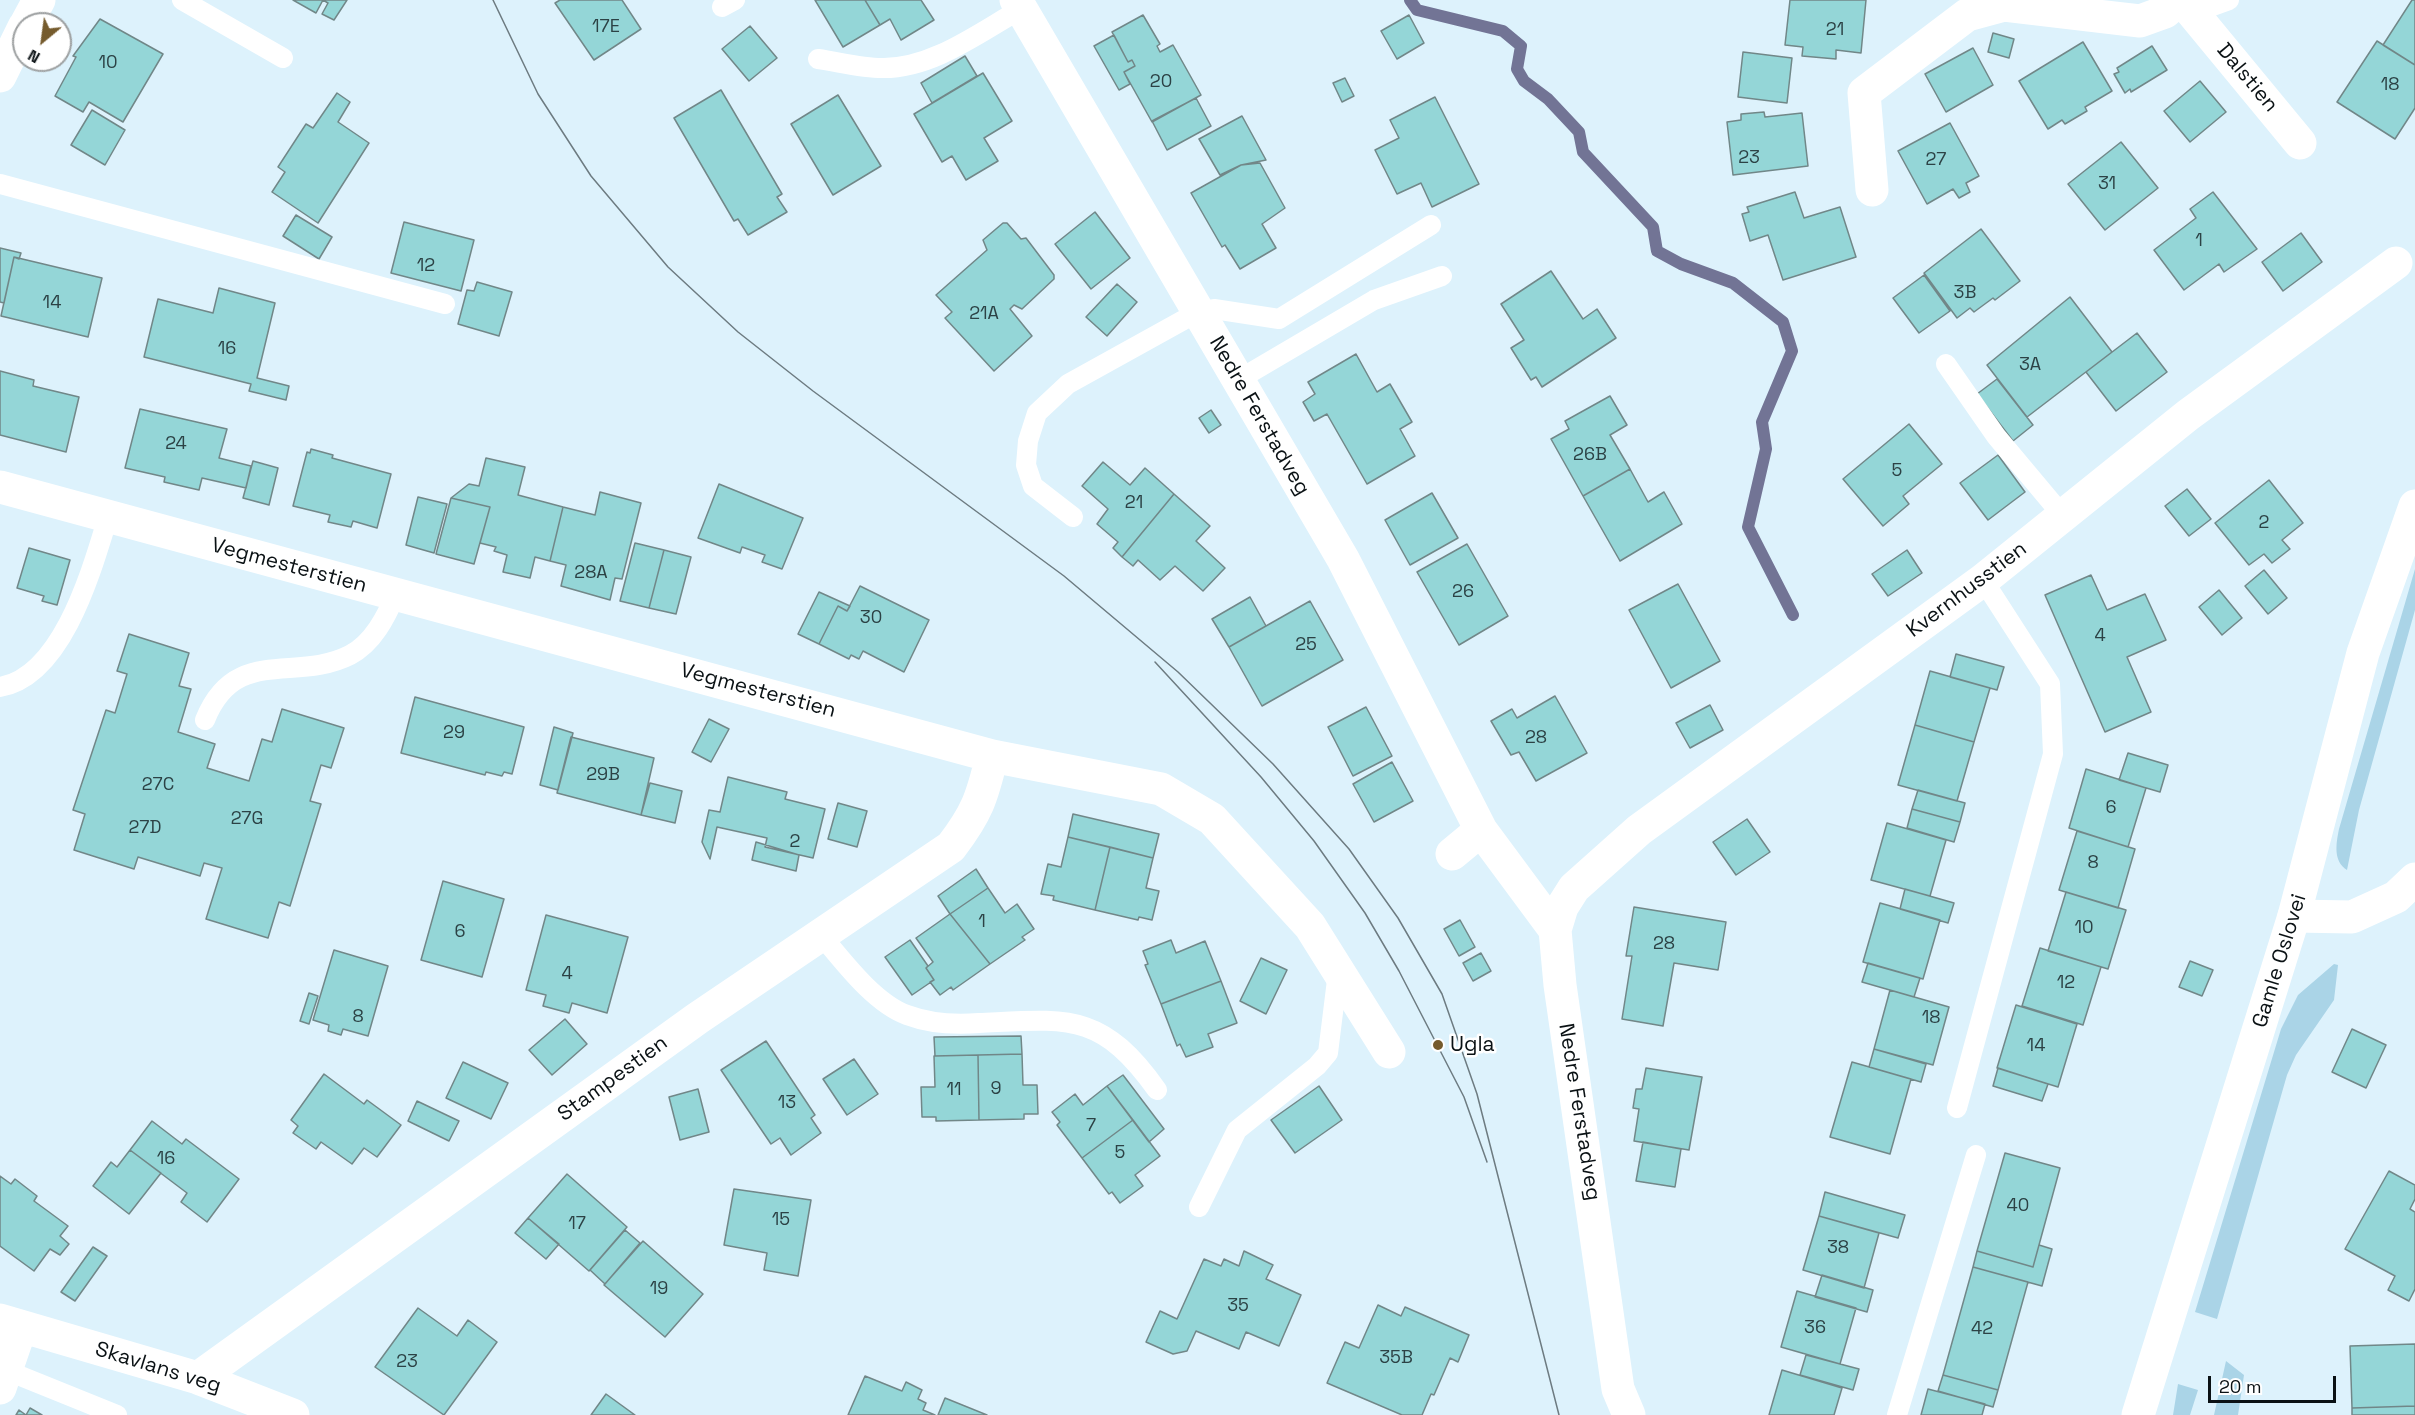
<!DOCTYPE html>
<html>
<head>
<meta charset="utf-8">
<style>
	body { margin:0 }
	#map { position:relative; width:2415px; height:1415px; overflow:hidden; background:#ddf2fc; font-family:"Space Grotesk",sans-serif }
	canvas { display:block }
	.north { position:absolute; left:12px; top:12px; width:60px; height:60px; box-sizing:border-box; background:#fff; border:2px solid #9da0a1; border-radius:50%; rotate:209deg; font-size:16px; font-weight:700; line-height:24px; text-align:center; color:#0a1114 }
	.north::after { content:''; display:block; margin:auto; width:21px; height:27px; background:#755b2d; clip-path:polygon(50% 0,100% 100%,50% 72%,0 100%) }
	.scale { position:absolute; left:2208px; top:1376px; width:128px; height:27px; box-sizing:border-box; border:3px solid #0a1114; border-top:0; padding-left:8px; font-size:18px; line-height:21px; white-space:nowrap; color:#0a1114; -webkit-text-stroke:4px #fff; paint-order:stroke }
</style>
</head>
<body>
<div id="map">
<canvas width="2415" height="1415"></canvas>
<div class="north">N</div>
<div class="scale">20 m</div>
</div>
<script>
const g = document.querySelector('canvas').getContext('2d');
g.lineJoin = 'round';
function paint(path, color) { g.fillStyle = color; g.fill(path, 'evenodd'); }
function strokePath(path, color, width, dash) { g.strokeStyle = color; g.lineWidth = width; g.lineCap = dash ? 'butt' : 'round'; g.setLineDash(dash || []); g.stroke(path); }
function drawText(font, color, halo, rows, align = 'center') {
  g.font = font + ' "Space Grotesk",sans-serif'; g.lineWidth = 5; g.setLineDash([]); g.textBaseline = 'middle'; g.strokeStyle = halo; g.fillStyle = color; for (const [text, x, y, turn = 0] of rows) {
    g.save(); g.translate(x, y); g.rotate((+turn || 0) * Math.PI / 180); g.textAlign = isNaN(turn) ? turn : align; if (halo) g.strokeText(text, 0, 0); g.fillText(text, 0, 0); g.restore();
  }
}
const green = new Path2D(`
	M2415 569V610L2359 810 2347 870C2333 861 2336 844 2339 829Z
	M2334 964 2338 965 2334 1000 2296 1055 2287 1075 2217 1319 2195 1312 2281 1029 2298 995Z
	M2226 1361 2244 1375 2238 1415H2214Z
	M2178 1384 2198 1390 2190 1415H2173Z`);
const stream = new Path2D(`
	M1410 0 1417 10 1503 31 1521 46 1517 69 1524 81 1548 99 1579 132 1583 152 1653 227 1657 251 1681 264 1733 283 1783 322 1792 351 1762 422 1766 449 1748 527 1793 615`);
const building = new Path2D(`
	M293 0H323L316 13Z
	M323 0H347L334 20 322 14 328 3Z
	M560 0H622L641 29 594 60 555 3Z
	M815 0H865L880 25 843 47Z
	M865 0H921L934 20 901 40 890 19 880 25Z
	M1790 0H1866L1861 53 1836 50V59L1802 56 1803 47 1785 45Z
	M2412 0H2415V65L2383 45Z
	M1143 15 1160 44 1157 46 1160 52 1173 45 1201 95 1152 122 1124 72 1135 66 1132 60 1128 62 1112 32Z
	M1409 15 1424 43 1397 59 1381 31Z
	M100 19 163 54 123 122 89 102 83 112 55 96 76 57 73 56Z
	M750 26 777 58 749 81 722 49Z
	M1993 33 2014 39 2009 58 1988 52Z
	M1114 35 1128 62 1132 60 1135 66 1124 72 1130 84 1119 90 1094 46Z
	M2377 41 2415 65V108L2395 139 2337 102Z
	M2083 42 2112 91 2085 107 2087 111 2065 124 2062 120 2048 129 2019 81Z
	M2152 46 2167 70 2131 92 2130 89 2125 93 2114 74 2119 72 2117 68Z
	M1973 48 1993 85 1946 112 1925 74Z
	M1743 52 1792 58 1787 103 1738 97Z
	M965 56 977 76 932 103 921 83Z
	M983 73 1012 121 984 138 998 161 966 180 952 156 942 162 914 114Z
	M1345 78 1354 96 1342 102 1333 83Z
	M2200 81 2226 112 2190 142 2164 111Z
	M721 90 782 194 777 197 787 212 748 235 738 219 734 221 674 118Z
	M337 93 350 102 338 122 369 143 318 223 272 192 285 172 278 167 306 124 313 128Z
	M838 95 881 166 833 195 791 124Z
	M1435 97 1479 184 1432 207 1421 183 1397 194 1375 150 1399 138 1390 120Z
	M1196 98 1211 126 1167 150 1152 121Z
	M92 110 125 130 105 165 71 145Z
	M1764 112 1765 117 1802 113 1808 166 1733 175 1727 122 1741 120V114Z
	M1242 116 1266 160 1241 165 1220 175 1199 139Z
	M1950 123 1979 176 1966 183 1970 192 1959 198 1953 189 1927 204 1898 151Z
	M2121 142 2158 188 2105 230 2068 184Z
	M1260 163 1285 208 1262 224 1276 248 1240 269 1225 245 1222 247 1191 193 1241 165Z
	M1795 192 1804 218 1840 207 1856 257 1783 280 1768 235 1750 241 1742 214 1749 212 1747 207Z
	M2213 192 2257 249 2224 272 2219 264 2184 290 2154 250 2196 218 2190 209Z
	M1095 212 1130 258 1091 289 1055 244Z
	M296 215 332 237 319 259 283 236Z
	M404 222 474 240 461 291 391 273Z
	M1003 223H1007L1021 239 1026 238 1054 275V279L1022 309 1014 305 1010 309 1032 336 994 371 945 318 952 312 936 295 987 250 983 240Z
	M1981 229 2020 281 1995 300 1993 298 1974 312 1970 308 1957 318 1924 273Z
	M2301 233 2322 262 2283 291 2262 262Z
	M0 248 21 253 19 259 14 257 4 303 0 302Z
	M14 257 102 278 88 337 1 316Z
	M1551 271 1583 319 1597 309 1616 338 1542 387 1536 377 1531 380 1511 348 1524 340 1501 304Z
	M1924 275 1950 311 1919 333 1893 298Z
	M477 282 512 292 499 336 458 324 467 290 474 291Z
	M1117 284 1137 302 1107 336 1086 317Z
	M219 288 275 303 257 378 289 386 286 400 249 391 251 384 144 357 158 299 213 313Z
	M2070 297 2112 352 2027 417 1987 365Z
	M2137 333 2167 372 2116 411 2086 372Z
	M1356 354 1377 392 1390 384 1412 422 1400 429 1415 456 1367 484 1327 414 1314 421 1303 402 1315 394 1308 382Z
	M0 371 34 380 33 386 79 397 66 452 0 435Z
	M1997 379 2033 425 2013 441 1977 394Z
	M1610 396 1627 425 1610 435 1630 469 1583 496 1551 439 1569 429 1565 421Z
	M140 409 227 429 219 458 251 466 246 488 202 478 199 490 164 482 165 477 125 468Z
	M1211 410 1221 425 1209 433 1199 418Z
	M1909 424 1942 464 1903 496 1909 504 1883 526 1843 479Z
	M311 449 333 455 332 458 391 474 377 528 353 521 351 527 328 522 330 515 293 506 307 452 310 453Z
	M1998 455 2025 492 1988 520 1960 483Z
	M486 458 525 467 518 495 563 507 550 561 535 557 530 578 503 572 507 555 494 551 496 547 480 543 490 507 451 498 469 484 479 486Z
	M253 461 278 468 269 505 243 498Z
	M1103 462 1130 485 1145 468 1174 494 1122 557 1113 548 1118 542 1097 524 1108 509 1082 486Z
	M1630 469 1648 502 1664 492 1682 524 1620 561 1583 496Z
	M2269 480 2303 523 2282 540 2290 549 2272 563 2264 554 2249 565 2215 523Z
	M719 484 803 518 782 569 762 562 765 555 742 547 740 553 698 538Z
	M2187 489 2211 519 2189 536 2165 506Z
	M600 492 641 503 622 579 615 578 610 600 561 586 566 565 550 561 563 507 595 515Z
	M1432 493 1458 538 1410 565 1385 520Z
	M1174 494 1210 526 1196 541 1225 568 1203 591 1175 566 1160 580 1138 560 1133 566 1122 557Z
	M418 497 447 504 434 553 406 545Z
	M451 498 490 507 474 564 436 554Z
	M635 543 664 550 649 608 620 601Z
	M1467 544 1508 616 1459 645 1417 572Z
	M29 548 70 560 57 605 42 601 44 596 17 588Z
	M664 550 691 557 676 614 649 608Z
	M1907 550 1922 573 1888 596 1872 574Z
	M2264 570 2287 598 2268 614 2245 586Z
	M2091 575 2107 610 2145 594 2166 640 2127 657 2151 712 2105 732 2045 595Z
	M1678 584 1720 661 1671 688 1629 610Z
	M860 586 929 620 904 672 863 651 859 659 851 655 849 659 819 644 838 606 847 611Z
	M2219 590 2242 618 2222 635 2199 607Z
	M819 592 850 606 847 611 838 606 819 644 798 634Z
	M1250 597 1266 626 1229 647 1212 619Z
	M1310 601 1343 660 1262 706 1229 647Z
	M129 634 189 653 179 686 191 689 178 732 215 744 207 768 249 781 262 739 272 742 282 709 344 728 331 768 321 765 310 801 321 804 290 906 279 902 268 938 206 919 222 868 204 863 200 876 138 857 134 869 74 850 85 814 73 810 106 710 115 713 127 674 117 671Z
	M1956 654 2004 667 1997 690 1950 677Z
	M1930 671 1990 688 1974 742 1915 725Z
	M1555 696 1587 753 1536 781 1519 752 1511 755 1491 721 1512 709 1517 718Z
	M415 697 524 727 512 774 504 772 502 776 486 772 485 775 401 753Z
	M1710 705 1723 730 1690 748 1676 723Z
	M1366 707 1392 756 1353 776 1328 727Z
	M709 719 729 729 711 762 692 752Z
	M1915 725 1974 742 1957 801 1898 785Z
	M554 727 573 733 558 790 540 785Z
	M571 737 654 758 641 815 557 793Z
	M2128 753 2168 765 2160 792 2119 780Z
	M1392 762 1413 801 1374 822 1353 784Z
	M2086 769 2146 788 2128 847 2069 828Z
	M728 777 787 792 785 799 825 809 813 858 765 847 767 838 717 827 710 859 702 842 709 810 720 812Z
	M650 783 682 791 675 823 641 815Z
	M1918 790 1965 803 1960 822 1912 809Z
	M838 803 867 811 857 847 828 839Z
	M1912 809 1960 822 1954 842 1907 828Z
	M1073 814 1159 834 1153 858 1068 837Z
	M1747 819 1770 852 1736 875 1713 842Z
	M1887 823 1946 840 1930 896 1871 880Z
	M2077 831 2135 849 2118 908 2059 890Z
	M1068 837 1110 847 1095 910 1053 900 1054 896 1041 894 1048 864 1061 867Z
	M756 842 799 855 796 871 752 860Z
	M1110 847 1153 858 1146 888 1159 891 1152 920 1139 917 1138 920 1095 910Z
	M976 869 988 888 950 914 938 896Z
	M443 881 504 899 482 977 421 960Z
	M988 888 1005 913 1017 904 1034 929 1022 937 1025 940 990 964 950 914Z
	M1905 889 1954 903 1948 923 1900 909Z
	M2066 892 2126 910 2108 969 2048 951Z
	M1880 903 1940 920 1923 979 1863 962Z
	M1634 907 1726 922 1718 970 1674 963 1663 1026 1622 1019 1632 956H1626Z
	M950 914 990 964 953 990 951 987 940 995 930 982 934 980 926 968 933 962 916 938Z
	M546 915 628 937 607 1013 572 1003 569 1013 543 1006 546 995 526 990Z
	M1460 920 1475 947 1459 956 1444 929Z
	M910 940 928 966 926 968 934 980 912 995 885 957Z
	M1171 940 1176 953 1205 941 1221 981 1161 1004 1145 965 1148 964 1143 951Z
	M2040 948 2101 967 2083 1025 2022 1006Z
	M334 950 388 966 368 1036 343 1029 341 1035 328 1031 329 1025 313 1020Z
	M1481 953 1491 971 1473 981 1463 963Z
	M1261 958 1287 970 1266 1014 1240 1001Z
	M2190 961 2213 970 2202 996 2179 987Z
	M1868 963 1920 978 1914 997 1862 982Z
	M1221 981 1237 1023 1208 1034 1213 1047 1186 1057 1180 1044 1177 1046 1161 1004Z
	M1890 990 1949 1007 1933 1065 1874 1049Z
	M309 993 318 996 309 1024 300 1021Z
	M2016 1005 2077 1024 2058 1087 1997 1068Z
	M565 1019 587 1044 552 1075 529 1050Z
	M2352 1029 2386 1045 2366 1088 2332 1072Z
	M1021 1036 1022 1054 935 1056 934 1037Z
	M766 1041 815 1115 811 1118 821 1133 791 1155 780 1138 771 1144 721 1070Z
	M1874 1049 1926 1064 1921 1082 1869 1067Z
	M1022 1054 1023 1085H1037L1038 1114H1024V1119L979 1120 978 1055Z
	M978 1055 979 1120 936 1121V1117H922L921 1087H935L934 1056Z
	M854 1059 878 1094 847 1115 823 1079Z
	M463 1062 508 1083 491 1119 446 1098Z
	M1852 1062 1911 1079 1890 1154 1830 1137Z
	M1646 1068 1702 1077 1689 1150 1634 1141 1639 1109 1633 1108 1636 1089H1642Z
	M1998 1068 2048 1084 2042 1101 1993 1086Z
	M324 1074 364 1104 367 1100 401 1125 377 1157 364 1148 352 1164 321 1142 316 1149 293 1133 298 1126 291 1120Z
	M1123 1075 1164 1129 1149 1142 1107 1086Z
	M1107 1086 1133 1120 1082 1158 1057 1125 1060 1122 1052 1112 1075 1094 1083 1105Z
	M1319 1086 1342 1120 1295 1153 1271 1120Z
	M698 1089 709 1132 680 1140 669 1097Z
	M417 1101 459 1121 449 1141 408 1121Z
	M1133 1120 1160 1156 1135 1175 1143 1186 1120 1203 1112 1192 1109 1194 1082 1158Z
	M152 1121 182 1144 186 1139 239 1179 207 1222 181 1202 187 1193 130 1150Z
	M1643 1142 1681 1149 1675 1187 1636 1181Z
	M130 1150 161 1173 129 1214 93 1186 111 1162 117 1167Z
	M2005 1153 2060 1168 2033 1267 1977 1251Z
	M2389 1171 2415 1185V1199L2410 1209 2415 1212V1289L2409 1301 2388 1290 2395 1276 2345 1249Z
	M567 1174 627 1227 589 1271 528 1218Z
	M0 1176 11 1184 15 1179 37 1196 34 1201 68 1226 60 1236 69 1244 60 1255 50 1249 34 1271 0 1246Z
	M734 1189 811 1200 798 1276 764 1270 767 1253 724 1245Z
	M1825 1192 1905 1215 1898 1238 1819 1216Z
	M1819 1216 1879 1233 1864 1288 1803 1270Z
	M528 1218 559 1244 546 1259 515 1233Z
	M625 1230 640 1243 605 1284 590 1270Z
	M643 1241 703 1294 665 1337 604 1285Z
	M2039 1245 2052 1249 2042 1286 1973 1267 1977 1251 2033 1267Z
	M93 1247 107 1256 75 1301 61 1292Z
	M1244 1251 1273 1265 1266 1279 1301 1295 1279 1346 1246 1332 1239 1349 1196 1331 1187 1351 1173 1354 1146 1342 1160 1311 1177 1319 1204 1259 1221 1266 1224 1259 1239 1266Z
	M1973 1267 2028 1282 1998 1390 1943 1375Z
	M1822 1275 1873 1290 1867 1312 1815 1297Z
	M1797 1291 1856 1308 1840 1364 1781 1347Z
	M1378 1305 1401 1316 1405 1307 1469 1335 1458 1362 1450 1358 1434 1395 1431 1394 1422 1415H1402L1327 1383 1345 1342 1359 1348Z
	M418 1308 457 1336 468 1320 497 1342 444 1415 375 1367Z
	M2415 1344V1406L2352 1408 2350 1346Z
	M1806 1355 1859 1369 1853 1390 1800 1375Z
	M1782 1370 1842 1388 1834 1415H1769Z
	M1943 1375 1998 1390 1993 1407 1938 1391Z
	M865 1376 902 1391 906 1382 922 1390 918 1399 926 1403 923 1410 935 1415H848Z
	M1928 1389 1985 1404 1982 1415H1921Z
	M606 1394 635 1415H591Z
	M945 1398 987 1415H938Z
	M2415 1406V1415H2352V1408Z
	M30 1408 42 1415H16L19 1410 26 1415Z`);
const lane = new Path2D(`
	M182 0 283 58
	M722 7 735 0
	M2193 13 2229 0
	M818 59C839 62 861 68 882 68 932 69 980 32 1021 9
	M0 184 445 304
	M1946 364 1996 436 2063 516
	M1238 380 1374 300 1442 276
	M1073 517 1033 486 1026 465 1028 441 1037 413 1068 384 1198 312 1214 309 1279 319 1431 225
	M0 687C63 676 92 569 108 517
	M205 720C235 645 295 683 350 655 373 643 386 617 396 594
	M821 935C843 961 874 1003 907 1015 931 1024 954 1025 979 1023 1067 1019 1101 1011 1157 1090
	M1957 1108 2053 754 2050 684 1983 580
	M1199 1207 1237 1130 1317 1066 1328 1053 1338 972
	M8 1371 117 1415
	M1897 1415 1976 1155`);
const street = new Path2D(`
	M1016 0 1343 559 1481 830 1452 854
	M2182 0 2300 143
	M26 24 39 0
	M0 76 24 27
	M1872 190 1864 93 1967 15 2004 5 2140 21 2165 12 2179 0
	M0 487 992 756 1161 789 1212 819 1310 926 1389 1052
	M1481 830 1555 930 1560 985 1618 1389 1629 1415
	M2294 916 2352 917 2396 897 2415 879
	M1555 930 1562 907 1574 888 1639 830 1983 580 2188 415 2396 263
	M0 1320 198 1378 293 1415
	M198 1378 698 1018 951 847C977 813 982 798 992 756
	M0 1388 21 1327`);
const secondary = new Path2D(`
	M2138 1415 2294 916 2363 653 2415 506`);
const tram = new Path2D(`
	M493 0 538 94 591 176 668 267 738 332 813 391 1064 576 1178 672 1273 764 1349 849 1398 918 1442 994 1477 1094 1559 1415
	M1155 662 1261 777 1314 841 1365 913 1399 971 1464 1097 1487 1162`);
const markers = [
	[1438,1045,6,"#755b2d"]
];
const numberNames = [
	["17E",606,27],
	["21",1835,30],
	["10",108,63],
	["20",1161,82],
	["18",2390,85],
	["23",1749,158],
	["27",1936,160],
	["31",2107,184],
	["1",2199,241],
	["12",426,266],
	["3B",1965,293],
	["14",52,303],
	["21A",984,314],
	["16",227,349],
	["3A",2030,365],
	["24",176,444],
	["26B",1590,455],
	["5",1897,471],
	["21",1134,503],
	["2",2264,523],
	["28A",591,573],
	["26",1463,592],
	["30",871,618],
	["4",2100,636],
	["25",1306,645],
	["29",454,733],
	["28",1536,738],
	["29B",603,775],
	["27C",158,785],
	["6",2111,808],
	["27G",247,819],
	["27D",145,828],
	["2",795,842],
	["8",2093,863],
	["1",982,922],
	["10",2084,928],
	["6",460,932],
	["28",1664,944],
	["4",567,974],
	["12",2066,983],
	["8",358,1017],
	["18",1931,1018],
	["14",2036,1046],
	["9",996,1089],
	["11",954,1090],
	["13",787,1103],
	["7",1091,1126],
	["5",1120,1153],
	["16",166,1159],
	["40",2018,1206],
	["15",781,1220],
	["17",577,1224],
	["38",1838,1248],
	["19",659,1289],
	["35",1238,1306],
	["36",1815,1328],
	["42",1982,1329],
	["35B",1396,1358],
	["23",407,1362]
];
const streetNames = [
	["Dalstien",2247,78,50],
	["Nedre Ferstadveg",1259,416,60],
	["Vegmesterstien",289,566,15],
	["Kvernhusstien",1967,590,-37],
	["Vegmesterstien",758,691,15],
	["Gamle Oslovei",2280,961,-73],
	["Stampestien",613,1079,-36],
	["Nedre Ferstadveg",1579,1112,81],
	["Skavlans veg",158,1368,17]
];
const poiNames = [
	["Ugla",1450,1045]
];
paint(green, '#aad4e7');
strokePath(stream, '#727495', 12);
paint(building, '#94d6d7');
strokePath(building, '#718788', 1.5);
strokePath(lane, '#fff', 20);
strokePath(street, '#fff', 33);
strokePath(secondary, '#fff', 33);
strokePath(tram, '#6d7b81', 1.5);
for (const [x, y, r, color] of markers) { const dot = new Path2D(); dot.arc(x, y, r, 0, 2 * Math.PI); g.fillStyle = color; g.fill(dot); strokePath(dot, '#fff', 2); }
drawText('18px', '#2c4245', null, numberNames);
drawText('21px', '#0a1114', '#fff', streetNames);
drawText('21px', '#0a1114', '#fff', poiNames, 'left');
</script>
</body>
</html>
